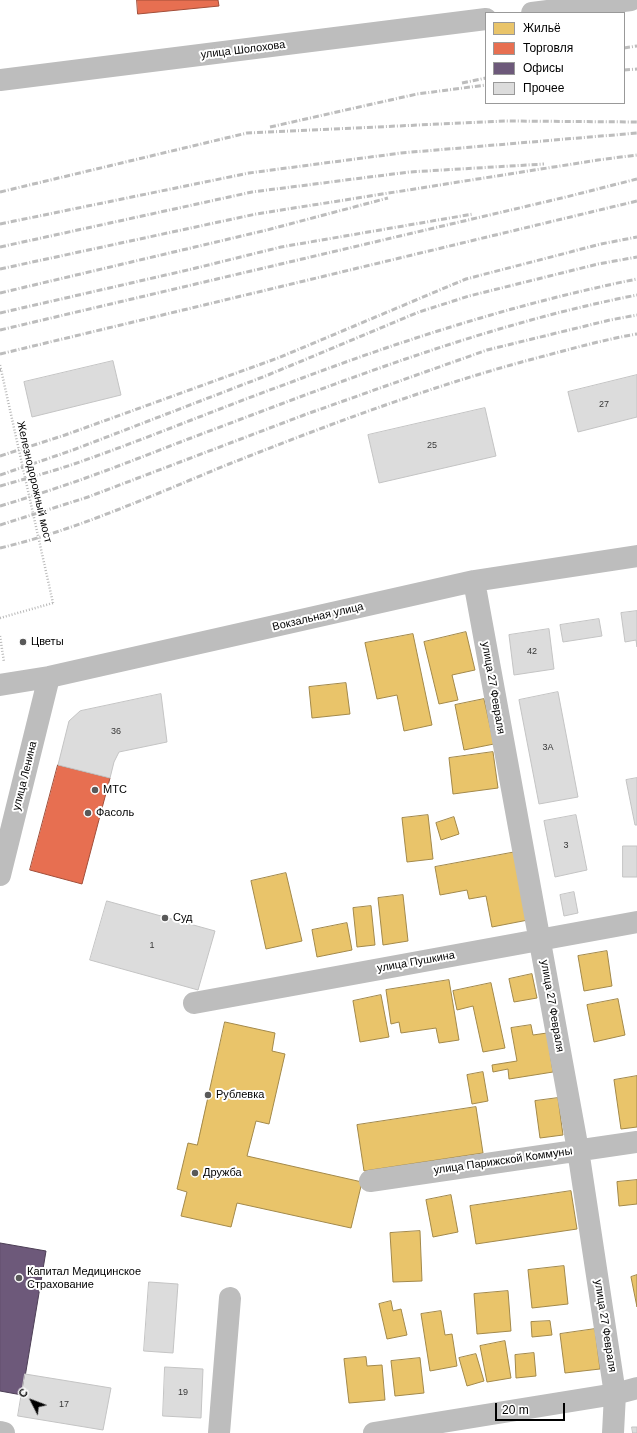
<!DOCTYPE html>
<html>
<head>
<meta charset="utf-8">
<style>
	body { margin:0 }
	#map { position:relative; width:637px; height:1433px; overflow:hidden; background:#fff; font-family:Helvetica,sans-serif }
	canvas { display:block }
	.legend { position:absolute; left:485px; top:12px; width:140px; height:92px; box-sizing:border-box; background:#fff; border:1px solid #999; margin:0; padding:5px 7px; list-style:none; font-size:12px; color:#000 }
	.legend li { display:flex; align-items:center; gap:8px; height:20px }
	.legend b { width:20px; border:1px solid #999 }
	.north { position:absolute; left:12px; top:1381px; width:40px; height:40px; -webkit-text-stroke:3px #fff; paint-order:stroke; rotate:312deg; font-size:11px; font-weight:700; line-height:16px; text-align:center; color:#000 }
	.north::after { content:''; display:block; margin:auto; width:14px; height:18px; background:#000; clip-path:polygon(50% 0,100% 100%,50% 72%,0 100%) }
	.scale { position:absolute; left:495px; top:1403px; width:70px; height:18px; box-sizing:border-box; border:2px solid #000; border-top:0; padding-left:5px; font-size:12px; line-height:14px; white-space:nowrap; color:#000; -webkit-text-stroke:3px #fff; paint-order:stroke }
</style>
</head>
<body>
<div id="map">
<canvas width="637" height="1433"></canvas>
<ul class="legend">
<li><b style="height:11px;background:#e9c46a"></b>Жильё</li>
<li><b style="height:11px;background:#e76f51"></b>Торговля</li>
<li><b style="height:11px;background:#6d597a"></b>Офисы</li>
<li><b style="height:11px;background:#dcdcdc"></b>Прочее</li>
</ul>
<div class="north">С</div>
<div class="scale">20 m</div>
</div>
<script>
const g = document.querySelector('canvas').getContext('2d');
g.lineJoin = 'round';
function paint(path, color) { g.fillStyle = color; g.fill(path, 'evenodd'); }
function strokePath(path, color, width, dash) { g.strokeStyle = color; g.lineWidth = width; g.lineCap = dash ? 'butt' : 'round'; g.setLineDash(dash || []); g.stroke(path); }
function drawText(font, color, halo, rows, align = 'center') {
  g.font = font + ' Helvetica,sans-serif'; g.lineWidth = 4; g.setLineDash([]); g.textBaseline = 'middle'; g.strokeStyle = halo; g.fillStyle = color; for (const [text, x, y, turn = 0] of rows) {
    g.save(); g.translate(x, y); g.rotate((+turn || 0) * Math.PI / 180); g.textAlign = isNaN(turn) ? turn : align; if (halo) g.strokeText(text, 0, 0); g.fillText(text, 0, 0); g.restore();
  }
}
const homes = new Path2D(`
	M466 632 475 670 452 675 458 700 439 704 424 642Z
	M413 634 432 725 404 731 397 695 377 699 365 643Z
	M346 683 350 714 312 718 309 687Z
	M484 699 494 744 464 750 455 705Z
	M493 752 498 788 453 794 449 758Z
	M428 815 433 859 407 862 402 818Z
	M454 817 459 834 441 840 436 823Z
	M516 852 528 920 492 927 486 896 469 899 467 890 440 895 435 867Z
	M286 873 302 941 266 949 251 881Z
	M403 895 408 941 383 945 378 898Z
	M371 906 375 945 357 947 353 908Z
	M347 923 352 950 317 957 312 930Z
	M607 951 612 986 584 991 578 956Z
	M532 974 537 998 514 1002 509 979Z
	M449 980 459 1040 439 1043 436 1028 401 1033 399 1022 391 1024 386 990Z
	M491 983 505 1048 483 1052 473 1006 457 1010 453 991Z
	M381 995 389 1037 360 1042 353 1001Z
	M618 999 625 1035 594 1042 587 1005Z
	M225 1022 275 1033 272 1051 285 1054 269 1124 256 1121 247 1156 362 1182 351 1228 237 1203 231 1227 181 1216 187 1192 177 1189 188 1143 197 1145Z
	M531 1025 533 1035 547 1033 553 1072 509 1079 508 1069 493 1072 492 1065 517 1061 511 1028Z
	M483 1072 488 1101 472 1104 467 1075Z
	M637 1076V1127L621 1129 614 1080Z
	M558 1098 563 1135 540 1138 535 1101Z
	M476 1107 483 1153 364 1171 357 1125Z
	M637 1180V1204L619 1206 617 1182Z
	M571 1191 577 1229 476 1244 470 1206Z
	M451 1195 458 1232 433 1237 426 1200Z
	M420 1231 422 1281 393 1282 390 1233Z
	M564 1266 568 1304 532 1308 528 1270Z
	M637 1275V1307L631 1277Z
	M508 1291 511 1331 477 1334 474 1294Z
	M391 1301 393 1311 401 1309 407 1335 387 1339 379 1304Z
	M441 1311 445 1335 452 1334 457 1366 430 1371 421 1314Z
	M550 1321 552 1335 532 1337 531 1322Z
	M595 1329 600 1369 565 1373 560 1334Z
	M505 1341 511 1378 487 1382 480 1346Z
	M534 1353 536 1376 516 1378 515 1355Z
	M476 1354 484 1381 467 1386 459 1358Z
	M366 1357 367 1366 382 1365 385 1400 349 1403 344 1359Z
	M420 1358 424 1393 395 1396 391 1361Z`);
const shops = new Path2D(`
	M137 0H218L219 6 138 14Z
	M58 765 110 778 82 884 30 870Z`);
const offices = new Path2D(`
	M0 1243 46 1251 22 1395 0 1391Z`);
const building = new Path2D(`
	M113 361 121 395 32 417 24 382Z
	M637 375V417L578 432 568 392Z
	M485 408 496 456 379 483 368 435Z
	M637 611V647L636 640 625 642 621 613Z
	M599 619 602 636 563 642 560 625Z
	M549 629 554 669 514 675 509 635Z
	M558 692 578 797 539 804 519 700Z
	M161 694 167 742 119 752 114 762 110 778 58 765 69 721 80 711Z
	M637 778V825H635L626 780Z
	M576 815 587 870 555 877 544 821Z
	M623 846H637V877H623Z
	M574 892 578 913 564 916 560 895Z
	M107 901 215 931 198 990 90 960Z
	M149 1282 178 1284 173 1353 144 1351Z
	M165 1367 203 1369 201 1418 163 1416Z
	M25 1374 111 1388 103 1430 18 1416Z
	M632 1427H637V1433H633Z`);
const path = new Path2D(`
	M0 370H1
	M0 618 53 603
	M0 636 4 662`);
const minor = new Path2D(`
	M532 13 631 0
	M0 80 486 19
	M474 581 578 1150 615 1394 613 1433
	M0 685 49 677 474 581 637 556
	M0 875 49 677
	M194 1003 637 922
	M370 1181 637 1142
	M0 1432 4 1433
	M219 1433 230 1298
	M374 1433 615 1394 637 1388`);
const rail = new Path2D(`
	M624 48 637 46
	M624 70 637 69
	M462 83 486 78
	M270 127 417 94 486 85
	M0 192 247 133 505 121 637 122
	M0 224 249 173 401 153 637 133
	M0 247 252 192 409 172 544 164
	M0 269 256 214 598 160 637 155
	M0 293 267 230 388 198
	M0 313 192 269 281 247 473 214
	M0 330 566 197 637 179
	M0 354 637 201
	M0 456 65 435 278 358 466 279 601 244 637 237
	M0 475 73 450 268 375 419 312 469 296 598 264 637 257
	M0 486C25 479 50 472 74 464 146 439 217 409 289 383 402 340 518 303 637 279
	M0 506C27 498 54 489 80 480 117 467 154 452 191 438 337 383 483 325 637 295
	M0 525 88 497 304 415 487 350 610 320 637 315
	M0 548C77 530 155 494 229 464 333 423 439 383 548 355 578 347 607 339 637 334`);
const pathBridge = new Path2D(`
	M0 365 53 603`);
const markers = [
	[23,642,4,"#595959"],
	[95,790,4,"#595959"],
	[88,813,4,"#595959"],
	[165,918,4,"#595959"],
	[208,1095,4,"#595959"],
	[195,1173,4,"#595959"],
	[19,1278,4,"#595959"]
];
const numberNames = [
	["27",604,405],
	["25",432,446],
	["42",532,652],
	["36",116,732],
	["3А",548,748],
	["3",566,846],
	["1",152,946],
	["19",183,1393],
	["17",64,1405]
];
const streetNames = [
	["улица Шолохова",243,50,-7],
	["Железнодорожный мост",34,482,77],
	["Вокзальная улица",318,617,-13],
	["улица 27 Февраля",493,688,80],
	["улица Ленина",25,776,-76],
	["улица Пушкина",416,962,-10],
	["улица 27 Февраля",552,1006,80],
	["улица Парижской Коммуны",503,1161,-8],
	["улица 27 Февраля",605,1326,81]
];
const poiNames = [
	["Цветы",31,642],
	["МТС",103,790],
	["Фасоль",96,813],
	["Суд",173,918],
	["Рублевка",216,1095],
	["Дружба",203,1173],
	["Капитал Медицинское",27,1272],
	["Страхование",27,1285]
];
paint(homes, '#e9c46a');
strokePath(homes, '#a3894a', 1);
paint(shops, '#e76f51');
strokePath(shops, '#a24e39', 1);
paint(offices, '#6d597a');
strokePath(offices, '#4c3e55', 1);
paint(building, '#dcdcdc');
strokePath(building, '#c4c4c4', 1);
strokePath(path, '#b8b8b8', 2.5, [1, 2]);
strokePath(minor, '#bdbdbd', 22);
strokePath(rail, '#bdbdbd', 3, [6, 2, 1, 2]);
strokePath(pathBridge, '#b8b8b8', 2.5, [1, 2]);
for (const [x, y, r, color] of markers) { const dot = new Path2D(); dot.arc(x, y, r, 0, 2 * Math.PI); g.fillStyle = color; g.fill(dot); strokePath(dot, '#fff', 1.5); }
drawText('9px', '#373737', null, numberNames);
drawText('11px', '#000', '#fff', streetNames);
drawText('11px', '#000', '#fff', poiNames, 'left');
</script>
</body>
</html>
